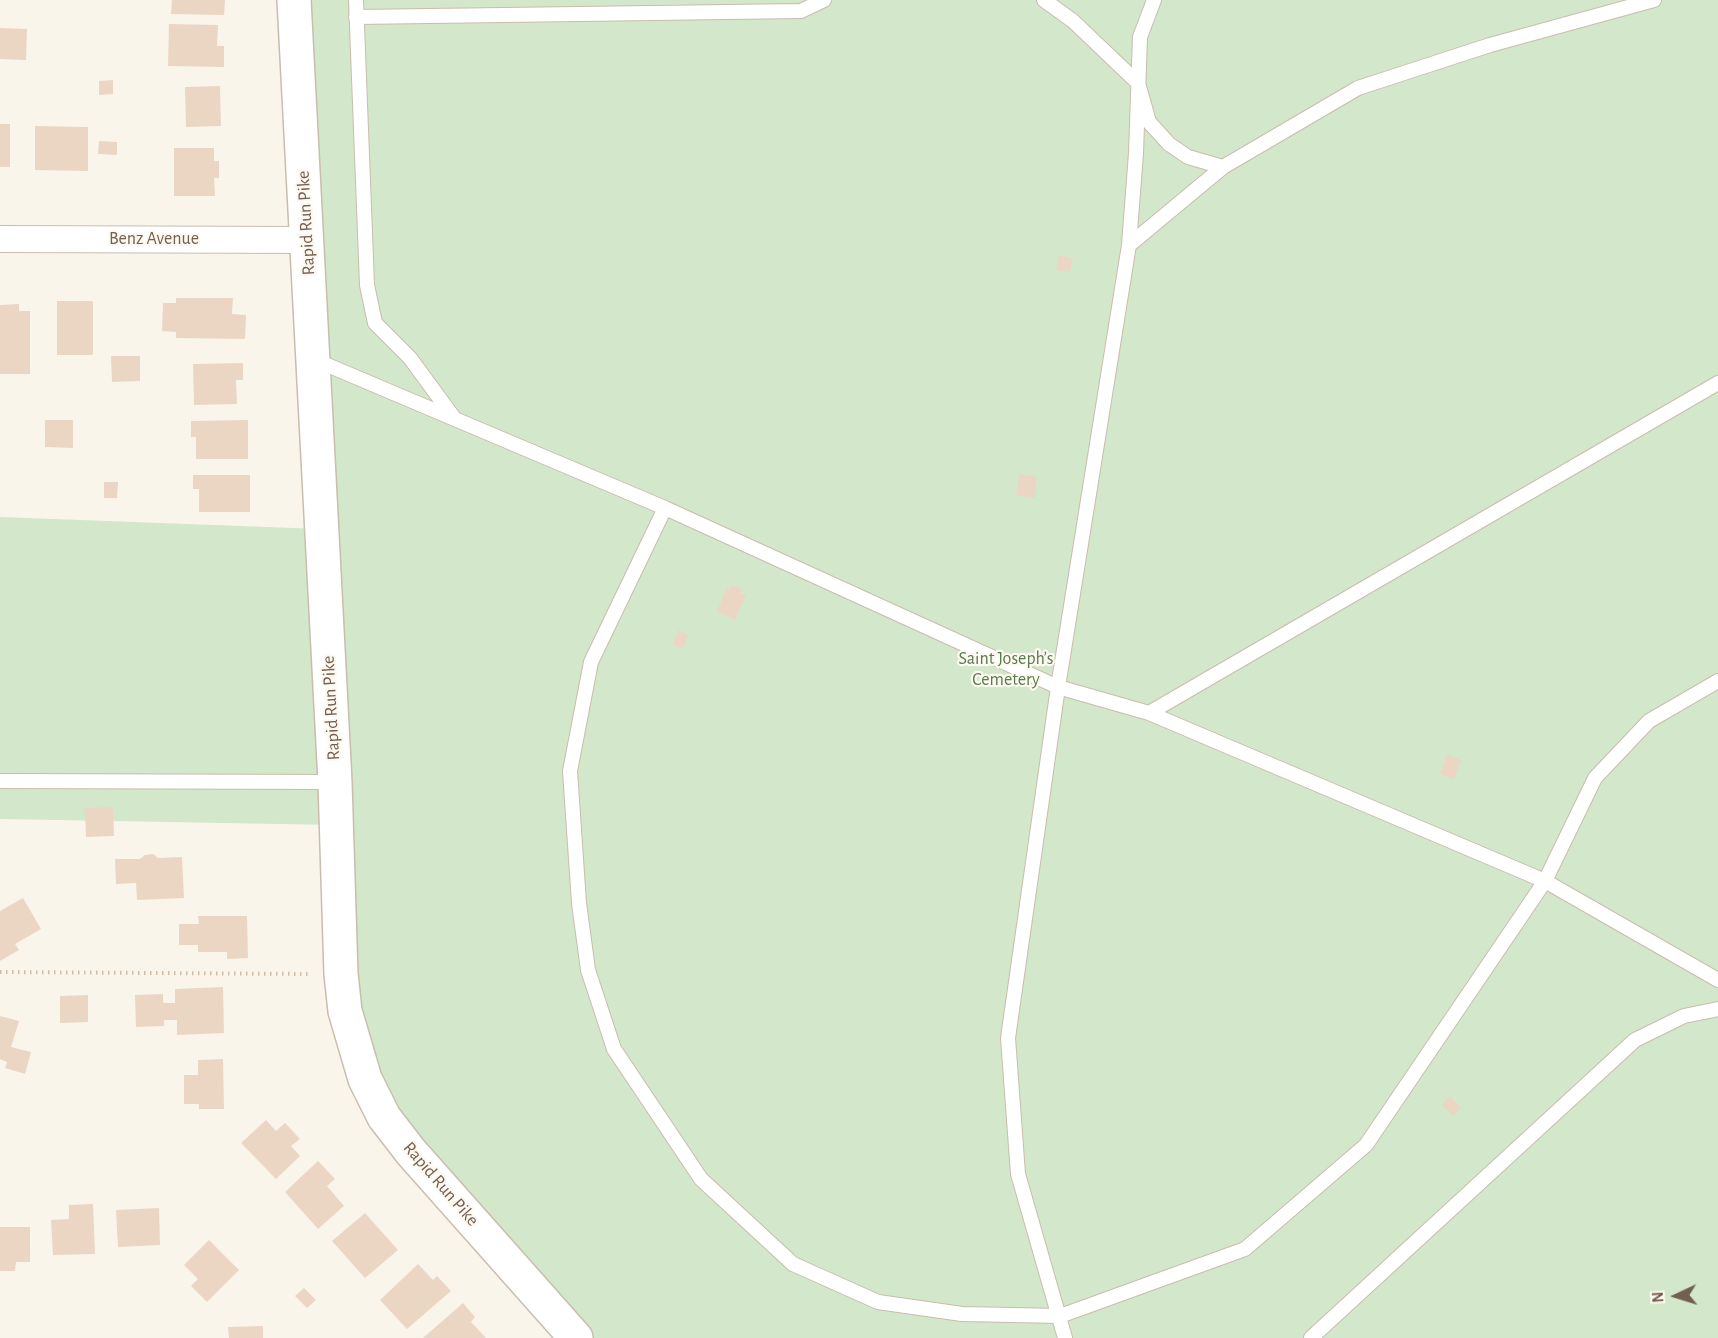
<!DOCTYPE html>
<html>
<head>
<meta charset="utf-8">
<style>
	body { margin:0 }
	#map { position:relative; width:1718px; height:1338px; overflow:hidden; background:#faf5ea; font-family:"Alegreya Sans",sans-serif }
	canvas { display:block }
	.north { position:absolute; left:1646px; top:1266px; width:60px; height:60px; -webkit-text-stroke:4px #fdf9f1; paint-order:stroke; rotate:266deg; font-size:16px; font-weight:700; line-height:24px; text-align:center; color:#735f50 }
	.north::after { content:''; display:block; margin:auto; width:21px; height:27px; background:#735f50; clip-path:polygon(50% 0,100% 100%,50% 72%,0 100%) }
</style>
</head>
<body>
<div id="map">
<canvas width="1718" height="1338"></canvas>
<div class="north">N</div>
</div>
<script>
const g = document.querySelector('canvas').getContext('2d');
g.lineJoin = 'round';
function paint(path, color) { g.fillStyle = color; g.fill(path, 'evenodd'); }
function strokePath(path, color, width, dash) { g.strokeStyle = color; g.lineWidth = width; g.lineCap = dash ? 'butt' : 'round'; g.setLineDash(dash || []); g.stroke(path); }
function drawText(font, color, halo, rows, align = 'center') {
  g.font = font + ' "Alegreya Sans",sans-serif'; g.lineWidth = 4.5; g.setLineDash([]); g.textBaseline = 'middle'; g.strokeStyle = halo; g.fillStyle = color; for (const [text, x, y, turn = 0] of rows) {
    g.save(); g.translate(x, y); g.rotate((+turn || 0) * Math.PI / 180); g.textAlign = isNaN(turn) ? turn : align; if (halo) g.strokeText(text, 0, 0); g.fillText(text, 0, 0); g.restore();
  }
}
const green = new Path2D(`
	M294 0H1718V1338H576L365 1079 336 825 0 819V517L321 529Z`);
const building = new Path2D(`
	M172 0H225L224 15 171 14Z
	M169 24 218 25 217 46H224V67L168 66Z
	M0 28 27 29 26 60 0 59Z
	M113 80V94L99 95V81Z
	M220 86 221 126 186 127 185 87Z
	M0 124H10V167H0Z
	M35 126 88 127V171L35 170Z
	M99 141 117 142V155L98 154Z
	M174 148H214V161H219V178H214L215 196H174Z
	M1059 255 1073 258 1070 272 1056 270Z
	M176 298H233L232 314 246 315 245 339 176 338V332L162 331 163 303H176Z
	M57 301H93V355H57Z
	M19 304V311H30V374H0V305Z
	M111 356H140V381L112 382Z
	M243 363V380H236L237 404 194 405 193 364Z
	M45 420H73V448L45 447Z
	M248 420V459H196V437H191V421Z
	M1020 474 1037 477 1034 498 1016 495Z
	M193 475H250V512H199V489H193Z
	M104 482H118L117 498H104Z
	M732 585 742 589 740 593 746 595 735 620 717 611 727 588 730 589Z
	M679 630 689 635 682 649 672 644Z
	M1447 755 1461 760 1454 779 1440 774Z
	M113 807 114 836 86 837 85 808Z
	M153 854 158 858 182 857 184 898 137 900 136 883 116 884 115 859H140L145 855Z
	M23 898 41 929 15 944 19 950 0 961V911Z
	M198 916H247L248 958 227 959V952H198V945H179V924H199Z
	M223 987 224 1033 177 1035V1020H164V1026L136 1027 135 995 163 994V1003H175V989Z
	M88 995V1022L60 1023V996Z
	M0 1016 19 1021 11 1047 31 1052 25 1074 5 1068 7 1062 0 1059Z
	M223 1059 224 1109H199V1104H184V1075H198V1060Z
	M1450 1096 1461 1107 1453 1116 1442 1105Z
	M266 1120 276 1131 285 1123 300 1139 291 1146 300 1156 276 1179 241 1143Z
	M318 1161 335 1179 327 1186 344 1206 318 1229 285 1192Z
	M93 1204 95 1254 53 1255 51 1220 69 1219V1205Z
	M159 1208 160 1245 118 1247 116 1210Z
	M365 1213 398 1250 365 1278 332 1241Z
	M0 1227H30V1262H16L15 1271H0Z
	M209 1240 239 1270 207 1302 191 1286 198 1279 184 1265Z
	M418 1264 433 1280 437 1276 451 1291 407 1329 380 1300Z
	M304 1288 316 1300 307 1308 295 1296Z
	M463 1303 475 1317 471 1322 486 1338H423Z
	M263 1326V1338H229L228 1327Z`);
const path = new Path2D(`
	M0 972 310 974`);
const service = new Path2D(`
	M356 0 367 285 375 323 410 358 454 418
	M1044 0 1073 21 1138 83 1149 122 1169 144 1188 157 1223 167
	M356 17 801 11 824 0
	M1129 245 1223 167 1358 88 1490 45 1654 0
	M313 359 665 508 1058 687 1149 713 1545 881 1718 980
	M665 508 591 662 570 771 579 903 588 970 614 1049 701 1179 793 1264 878 1302 962 1314 1060 1316 1245 1249 1366 1145 1545 881 1595 778 1649 721 1718 681
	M1149 713 1718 383
	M0 781 335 782
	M1065 1338 1018 1174 1008 1038 1058 687 1129 245 1136 153 1140 37 1154 0
	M1311 1338 1635 1040 1684 1016 1718 1009`);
const minor = new Path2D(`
	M0 239 307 240`);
const tertiary = new Path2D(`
	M294 0 335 782 341 974 345 1011 365 1079 384 1117 411 1152 576 1338`);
const streetNames = [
	["Rapid Run Pike",306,223,-93],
	["Benz Avenue",154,239],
	["Rapid Run Pike",331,708,-93],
	["Rapid Run Pike",441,1184,49]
];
const parkNames = [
	["Saint Joseph’s",1006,659],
	["Cemetery",1006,680]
];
paint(green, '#d3e7ca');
paint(building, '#ebd6c3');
strokePath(service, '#c9bdae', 16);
strokePath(minor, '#c9bdae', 28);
strokePath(tertiary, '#c9bdae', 36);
strokePath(path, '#d2bca8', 4, [1.5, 4.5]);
strokePath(service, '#fff', 14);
strokePath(minor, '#fff', 26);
strokePath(tertiary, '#fff', 33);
drawText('18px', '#735f50', '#fdf9f1', streetNames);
drawText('18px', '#577c4d', '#fdf9f1', parkNames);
</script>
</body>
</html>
